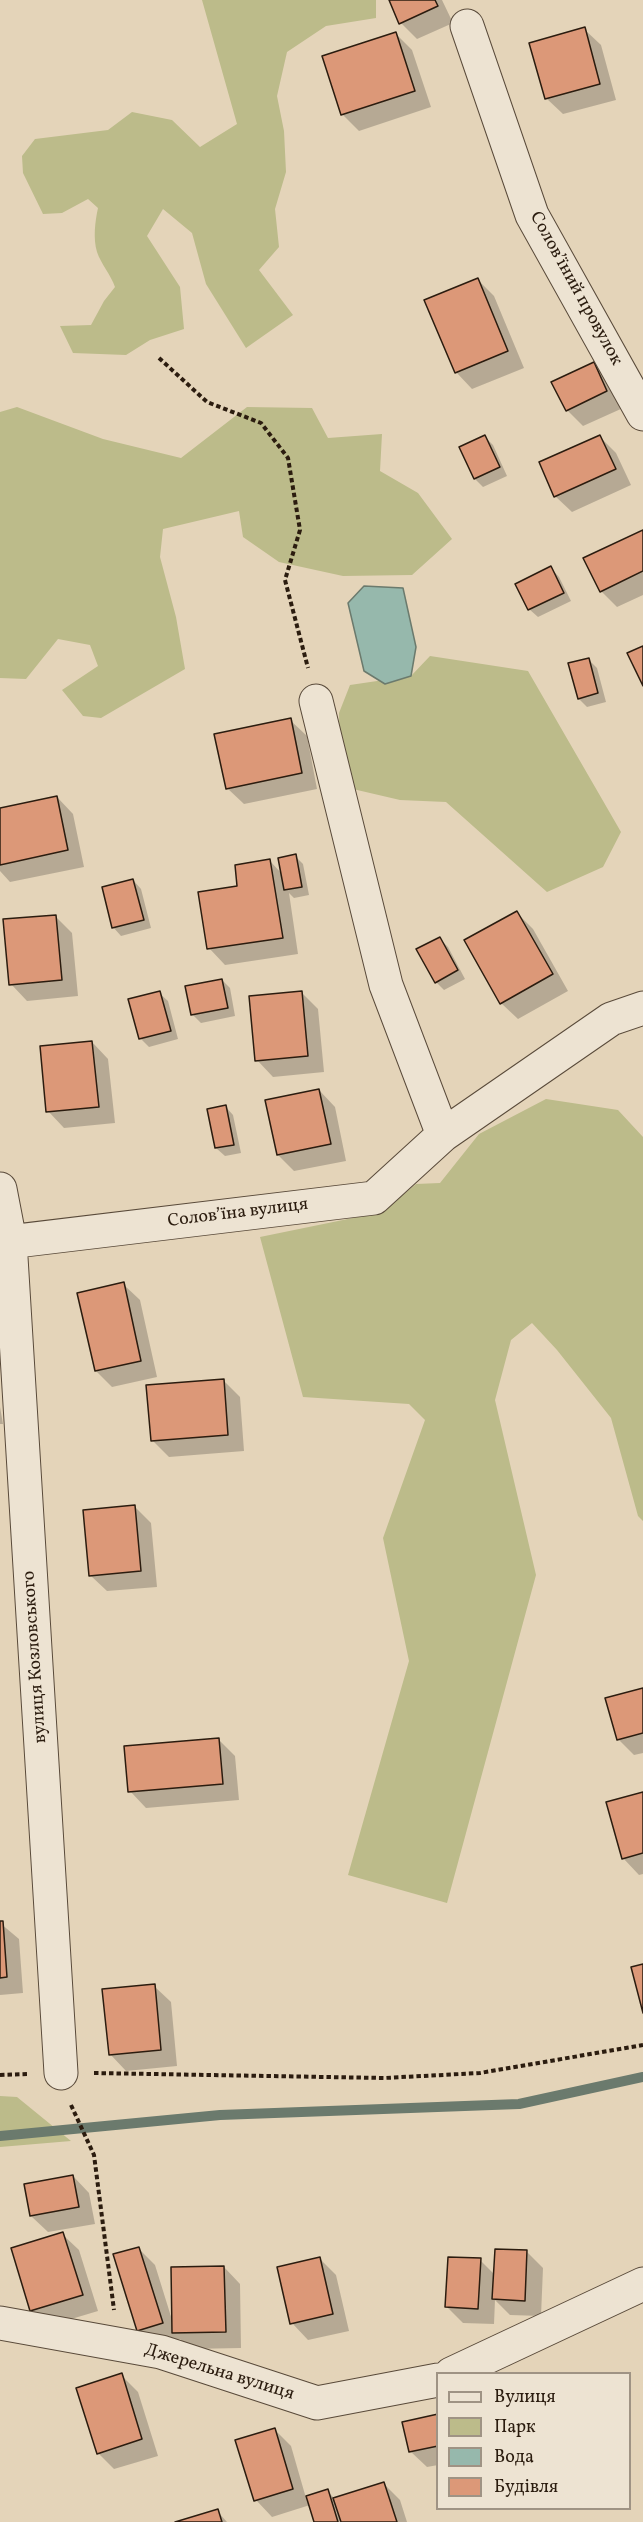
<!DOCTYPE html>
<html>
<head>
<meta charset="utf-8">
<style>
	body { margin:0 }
	#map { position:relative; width:643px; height:2522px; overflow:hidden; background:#e4d4b9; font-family:Vollkorn,serif }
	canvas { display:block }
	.legend { position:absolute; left:436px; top:2372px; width:195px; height:138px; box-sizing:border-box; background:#ede3d2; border:2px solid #9f9384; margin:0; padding:8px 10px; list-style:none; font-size:18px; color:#2b1c0f }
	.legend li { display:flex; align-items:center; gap:12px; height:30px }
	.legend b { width:30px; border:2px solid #9f9384 }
</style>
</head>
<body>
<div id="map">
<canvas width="643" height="2522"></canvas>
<ul class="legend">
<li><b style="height:8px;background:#ede3d2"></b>Вулиця</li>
<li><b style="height:16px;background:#bcbb8a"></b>Парк</li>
<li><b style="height:16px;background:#96b8ac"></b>Вода</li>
<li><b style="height:16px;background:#dc9878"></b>Будівля</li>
</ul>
</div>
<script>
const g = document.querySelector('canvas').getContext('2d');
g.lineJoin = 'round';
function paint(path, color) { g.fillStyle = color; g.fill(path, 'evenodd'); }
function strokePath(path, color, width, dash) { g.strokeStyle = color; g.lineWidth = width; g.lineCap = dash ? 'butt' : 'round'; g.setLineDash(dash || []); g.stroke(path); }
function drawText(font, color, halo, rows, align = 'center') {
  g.font = font + ' Vollkorn,serif'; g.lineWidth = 4.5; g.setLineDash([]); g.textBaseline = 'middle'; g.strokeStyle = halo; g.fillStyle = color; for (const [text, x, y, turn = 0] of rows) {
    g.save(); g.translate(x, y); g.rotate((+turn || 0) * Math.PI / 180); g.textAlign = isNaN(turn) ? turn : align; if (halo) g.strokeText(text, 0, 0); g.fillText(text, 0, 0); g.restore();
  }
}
const green = new Path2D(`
	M202 0H376V18L326 26 287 52 277 96 284 131 286 172 275 209 279 247 259 270 293 315 246 348 206 284 192 233 163 209 147 236 180 287 184 329 150 340 126 355 73 353 60 326 91 325 104 301 115 287C111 275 101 264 97 252 93 238 95 222 98 208L88 199 62 213 43 214 23 173 22 156 35 139 108 130 132 112 172 120 200 147 237 124Z
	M17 407 103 439 181 458 247 407 312 408 328 438 382 434 380 471 418 493 452 539 412 575 343 576 279 562 243 537 239 511 163 529 160 557 176 617 185 669 101 718 83 716 62 690 98 666 90 645 58 639 26 679 0 678V412Z
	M430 656 528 671 621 832 603 867 547 892 446 802 400 800 340 786 339 713 350 685 411 676Z
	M546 1099 618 1110 643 1137V1521L638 1516 611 1418 557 1350 532 1323 511 1340 495 1400 536 1575 447 1903 348 1875 409 1661 383 1538 425 1420 409 1404 303 1397 260 1237 382 1212 416 1184 440 1183 479 1134Z
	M0 2096 17 2097 71 2141 0 2147Z`);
const water = new Path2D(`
	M364 586 403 588 416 647 411 676 385 684 364 671 348 603Z`);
const shadow = new Path2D(`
	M390 0H442L453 23 417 39 401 23Z
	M584 29 601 45 616 100 563 114 546 98Z
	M396 34 412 50 431 107 359 131 342 114Z
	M478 280 494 296 524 368 472 389 456 372Z
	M594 364 610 380 623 408 583 426 567 410Z
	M484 436 493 445 507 476 483 487 475 479 461 447Z
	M599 436 616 453 631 485 572 512 555 496Z
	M643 532V595L617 607 601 591Z
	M551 568 559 577 571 601 538 617 529 609Z
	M588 659 597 668 606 702 587 707 579 699Z
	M290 720 307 736 317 789 244 804 227 788Z
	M57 797 73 814 84 867 10 882 0 871V809Z
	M295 856 303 864 309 895 294 898 289 893 298 954 225 965 209 948 239 887 270 861 282 874Z
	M133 880 141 889 151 928 121 936 113 927Z
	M517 913 533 929 568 991 518 1019 501 1003Z
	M55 916 72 933 78 996 27 1001 11 984Z
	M439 938 448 947 465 979 444 990 436 982Z
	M222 980 230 988 235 1016 201 1023 192 1014Z
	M301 992 318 1009 324 1072 273 1077 257 1060Z
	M159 993 168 1001 178 1039 149 1047 141 1039 130 1000Z
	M92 1042 108 1059 115 1123 64 1128 48 1111Z
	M319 1090 335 1107 346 1161 294 1171 278 1155Z
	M225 1106 233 1115 241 1153 225 1156 216 1148Z
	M123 1284 140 1300 157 1377 112 1387 96 1371Z
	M224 1381 240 1397 244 1451 169 1457 152 1440Z
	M0 1407 3 1424H0Z
	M135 1507 151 1523 157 1587 107 1591 90 1575Z
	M643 1689V1753L634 1755 618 1739Z
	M218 1739 235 1756 239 1800 146 1808 130 1791Z
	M643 1794V1874L639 1875 623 1858Z
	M0 1923 19 1939 23 1993 0 1995Z
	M154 1986 171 2002 177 2066 126 2071 110 2054Z
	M73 2176 89 2193 95 2224 48 2232 31 2216Z
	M62 2234 79 2250 98 2311 48 2326 32 2310Z
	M138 2248 155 2265 173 2323 224 2267 240 2284 241 2348 190 2349 180 2339 155 2347 139 2330Z
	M527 2252 543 2268 541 2316 510 2315 495 2300 494 2324 463 2323 447 2307 480 2260 495 2275Z
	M320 2259 336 2275 349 2331 308 2340 292 2323Z
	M121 2375 138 2392 158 2456 114 2469 98 2453Z
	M438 2416V2465L427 2467 410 2451Z
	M274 2429 291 2446 306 2498 327 2491 335 2499 384 2484 400 2500 407 2522H315L310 2505 272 2517 256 2500Z
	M217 2511 227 2522H180Z`);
const stream = new Path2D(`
	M0 2136 220 2115 519 2104 643 2077`);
const building = new Path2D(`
	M389 0H435L438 6 399 24Z
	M585 27 600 84 545 99 529 43Z
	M396 32 415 91 341 115 322 56Z
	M478 278 508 351 455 373 424 300Z
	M594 362 607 391 566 411 551 382Z
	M485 435 500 467 474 479 459 447Z
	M600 435 616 469 554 497 539 462Z
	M643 530V571L600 592 583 558Z
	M551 566 564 593 528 610 515 584Z
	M643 646V686L627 653Z
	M589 658 598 693 578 699 568 663Z
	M291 718 302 773 226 789 214 734Z
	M57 796 68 850 0 865V808Z
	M296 854 302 887 284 890 278 858Z
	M270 859 283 938 207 949 198 892 237 886 235 865Z
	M133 879 144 920 112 928 102 887Z
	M517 911 553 974 500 1004 464 940Z
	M56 915 62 980 9 985 3 919Z
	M440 937 458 970 435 983 416 949Z
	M222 979 228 1008 191 1015 185 986Z
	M160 991 171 1031 139 1039 128 999Z
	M302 991 308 1056 255 1061 249 996Z
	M92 1041 99 1107 46 1112 40 1046Z
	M319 1089 331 1144 277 1155 265 1100Z
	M226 1105 234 1145 215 1148 207 1109Z
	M124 1282 141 1361 95 1371 77 1293Z
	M224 1379 228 1435 151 1441 146 1385Z
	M135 1505 141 1571 89 1576 83 1510Z
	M643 1688V1733L617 1740 605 1698Z
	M219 1738 223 1784 128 1792 124 1746Z
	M643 1792V1853L622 1859 606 1802Z
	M0 1921H3L7 1977 0 1978Z
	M643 1964V2013L631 1967Z
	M155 1984 161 2050 109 2055 102 1989Z
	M73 2175 79 2207 30 2216 24 2184Z
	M63 2232 83 2295 30 2311 11 2248Z
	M139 2247 163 2323 137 2331 113 2254Z
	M495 2249 527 2250 525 2301 492 2299Z
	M320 2257 333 2314 290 2324 277 2267Z
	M448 2257 481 2258 478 2309 445 2307Z
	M224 2266 226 2332 172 2333 171 2267Z
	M122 2373 142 2439 97 2454 76 2388Z
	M438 2414V2446L409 2452 402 2422Z
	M275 2428 293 2489 254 2501 235 2440Z
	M384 2482 397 2522H341L333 2498Z
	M328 2489 338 2522H314L306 2496Z
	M218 2509 222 2522H175Z`);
const path = new Path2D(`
	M159 358 207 402 261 423 288 458 300 530 285 580 308 668
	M94 2073 384 2078 480 2073 643 2045
	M0 2075 27 2074
	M71 2105 94 2155 114 2310`);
const minor = new Path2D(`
	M467 26 532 215 643 414
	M316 701 386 985 443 1135
	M0 1189 10 1241 61 2073
	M0 1243 374 1198 443 1135 611 1019 643 1008
	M0 2323 161 2352 317 2403 438 2380
	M451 2374 643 2284`);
const streetNames = [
	["Соловʼїний провулок",575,289,61],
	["Соловʼїна вулиця",238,1214,-7],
	["вулиця Козловського",36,1657,-94],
	["Джерельна вулиця",219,2373,17]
];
paint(green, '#bcbb8a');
paint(water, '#96b8ac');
strokePath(water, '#6b7a6d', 1.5);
paint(shadow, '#0003');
strokePath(stream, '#6b7a6d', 10);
paint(building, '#dc9878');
strokePath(building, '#2b1c0f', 1.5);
strokePath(minor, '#594a3a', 35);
strokePath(path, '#2b1c0f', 4, [4.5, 3]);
strokePath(minor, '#ede3d2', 33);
drawText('18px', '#2b1c0f', '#ede3d2', streetNames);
</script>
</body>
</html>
